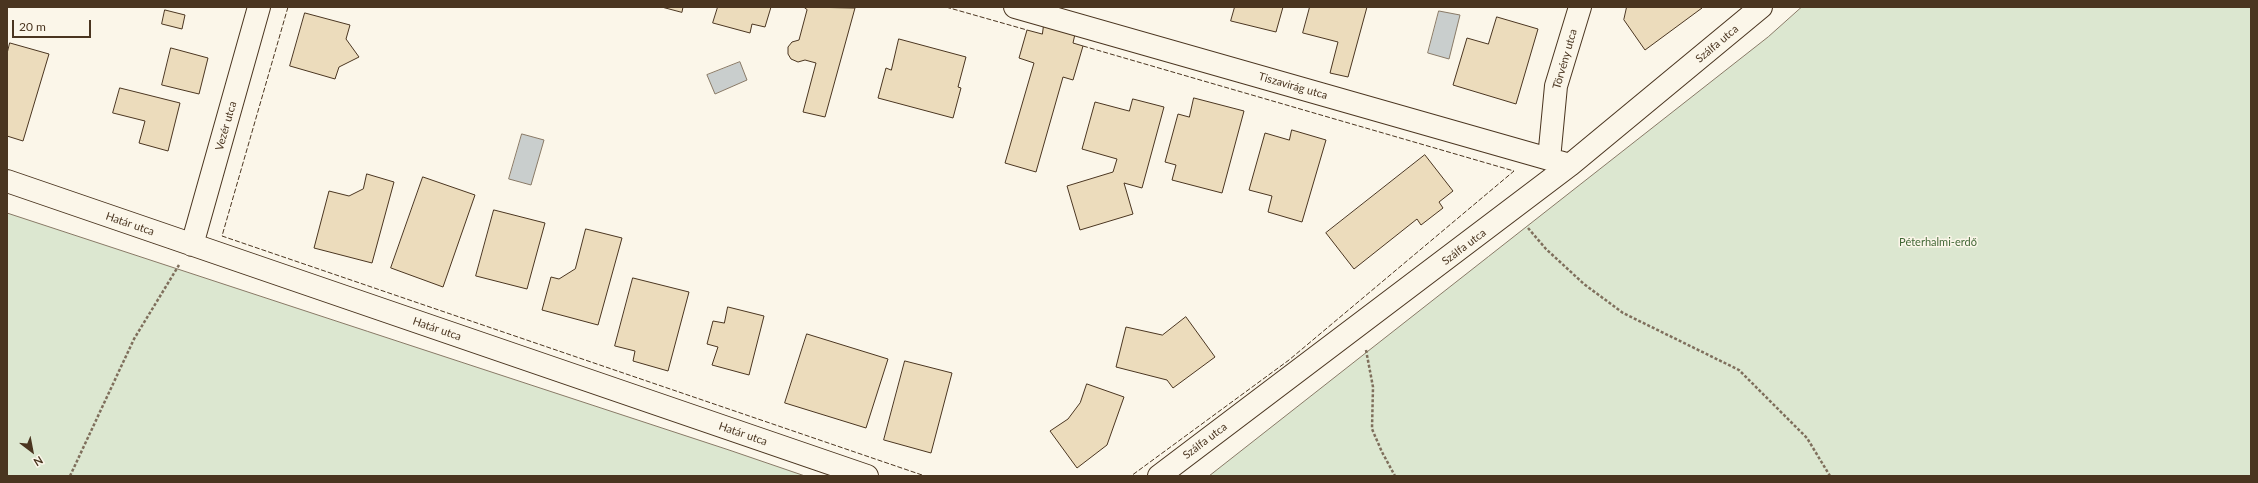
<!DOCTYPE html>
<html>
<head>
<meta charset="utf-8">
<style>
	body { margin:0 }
	#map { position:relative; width:2258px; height:483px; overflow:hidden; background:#fbf6e9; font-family:Lato,sans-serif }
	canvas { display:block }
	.frame { position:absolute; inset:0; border:8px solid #4a3520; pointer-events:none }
	.north { position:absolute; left:12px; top:431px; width:40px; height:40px; -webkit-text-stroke:3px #fbf6e9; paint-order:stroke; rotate:148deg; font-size:11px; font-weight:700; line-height:16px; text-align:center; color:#4a3520 }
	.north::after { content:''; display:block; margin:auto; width:14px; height:18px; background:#4a3520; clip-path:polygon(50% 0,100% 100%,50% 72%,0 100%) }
	.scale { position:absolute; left:12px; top:20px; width:79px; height:18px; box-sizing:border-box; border:2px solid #4a3520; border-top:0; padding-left:5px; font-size:12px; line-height:14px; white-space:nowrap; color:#4a3520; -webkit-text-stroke:3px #fbf6e9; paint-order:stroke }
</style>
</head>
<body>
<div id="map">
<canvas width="2258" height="483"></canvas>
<div class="frame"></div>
<div class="north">N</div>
<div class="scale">20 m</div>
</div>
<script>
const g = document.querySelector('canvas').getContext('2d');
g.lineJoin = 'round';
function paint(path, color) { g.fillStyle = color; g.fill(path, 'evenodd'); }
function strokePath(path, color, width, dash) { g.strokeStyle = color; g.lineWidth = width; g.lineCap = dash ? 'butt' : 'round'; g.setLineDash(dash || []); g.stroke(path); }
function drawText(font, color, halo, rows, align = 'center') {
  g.font = font + ' Lato,sans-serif'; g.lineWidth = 3; g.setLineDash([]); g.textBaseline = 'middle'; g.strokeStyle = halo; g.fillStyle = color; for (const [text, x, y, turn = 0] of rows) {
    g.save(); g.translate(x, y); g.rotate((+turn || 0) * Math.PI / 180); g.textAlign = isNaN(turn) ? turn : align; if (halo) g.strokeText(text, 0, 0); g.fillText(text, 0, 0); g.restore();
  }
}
const green = new Path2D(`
	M1802 7H2251V476H1209L1768 37Z
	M7 213 729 450 805 476H7Z`);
const water = new Path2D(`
	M1439 11 1460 15 1449 59 1428 53Z
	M740 62 747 80 715 94 707 75Z
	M522 134 544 140 531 185 509 179Z`);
const building = new Path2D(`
	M662 7H683L682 12Z
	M718 7H771L765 27 752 24 750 33 713 23Z
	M804 7 855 8 825 117 803 112 816 63 805 60 798 62 791 59 788 54V47L792 42 799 40 807 10Z
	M1235 7H1283L1276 32 1231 21Z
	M1310 7H1367L1348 77 1330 73 1338 42 1303 33Z
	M1627 7H1700L1702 8 1645 50 1624 20Z
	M165 10 185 15 182 29 162 24Z
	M305 13 350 25 346 39 359 57 339 67 335 79 290 66Z
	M1497 17 1538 29 1516 104 1453 85 1467 38 1488 44Z
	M1044 25 1075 34 1073 43 1083 46 1073 80 1063 77 1036 172 1005 163 1034 63 1019 58 1027 30 1042 34Z
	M899 39 966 57 958 87 961 88 953 118 878 98 886 68 891 70Z
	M10 43 49 54 23 141 7 136V54Z
	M171 48 208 58 199 94 162 85Z
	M120 88 180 103 168 151 139 143 145 121 113 113Z
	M1194 98 1244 111 1222 193 1172 180 1176 165 1165 162 1178 114 1189 117Z
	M1133 99 1164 107 1142 188 1124 183 1133 214 1080 230 1067 186 1113 172 1117 159 1082 149 1095 102 1129 111Z
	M1292 130 1326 140 1302 222 1268 212 1272 196 1249 190 1265 133 1289 140Z
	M1425 155 1453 191 1439 202 1443 208 1421 225 1417 219 1354 269 1326 233Z
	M367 174 394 182 372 263 314 248 329 191 349 196 363 189Z
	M423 177 475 195 443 287 391 268Z
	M494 210 545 223 527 289 476 276Z
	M586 229 622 238 598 325 542 310 551 277 559 279 575 269Z
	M633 278 689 292 668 371 633 361 635 351 615 346Z
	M728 307 764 316 749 375 712 365 718 347 707 344 713 321 724 323Z
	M1186 317 1215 357 1173 388 1167 380 1116 367 1126 327 1162 335Z
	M807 334 888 359 866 428 785 403Z
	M905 361 952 373 931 453 884 440Z
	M1087 384 1124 397 1107 445 1077 468 1050 431 1068 419 1080 403Z`);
const path = new Path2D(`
	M1528 228 1546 249 1584 284 1623 313 1739 370 1807 438 1830 476
	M1366 350 1373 387 1372 429 1382 452 1395 476
	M70 476 134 339 179 265`);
const street = new Path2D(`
	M1015 7 1570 165
	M1549 159 1556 86 1580 7
	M7 181 867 476
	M192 245 259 7
	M1159 476 1570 165 1761 7`);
const fence = new Path2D(`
	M288 7 222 236 925 476
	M946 7 1027 30
	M1083 46 1514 171 1289 360 1131 476`);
const streetNames = [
	["Szálfa utca",1717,44,-40],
	["Törvény utca",1565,59,-74],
	["Tiszavirág utca",1293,86,16],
	["Vezér utca",226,126,-74],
	["Határ utca",130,224,19],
	["Szálfa utca",1464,247,-37],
	["Határ utca",437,329,19],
	["Határ utca",743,434,19],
	["Szálfa utca",1205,441,-37]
];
const parkNames = [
	["Péterhalmi-erdő",1938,242]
];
paint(green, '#dce7d0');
strokePath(green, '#887966', 1);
paint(water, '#c9cecd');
strokePath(water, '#887966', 1);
paint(building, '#ecdcbc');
strokePath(building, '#4a3520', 1);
strokePath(street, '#4a3520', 24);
strokePath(path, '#7f6f5c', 2.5, [3, 2]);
strokePath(street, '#fbf6e9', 22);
strokePath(fence, '#4a3520', 1, [5, 2]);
drawText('11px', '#4a3520', '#fbf6e9', streetNames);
drawText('11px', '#436837', '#fbf6e9', parkNames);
</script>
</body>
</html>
